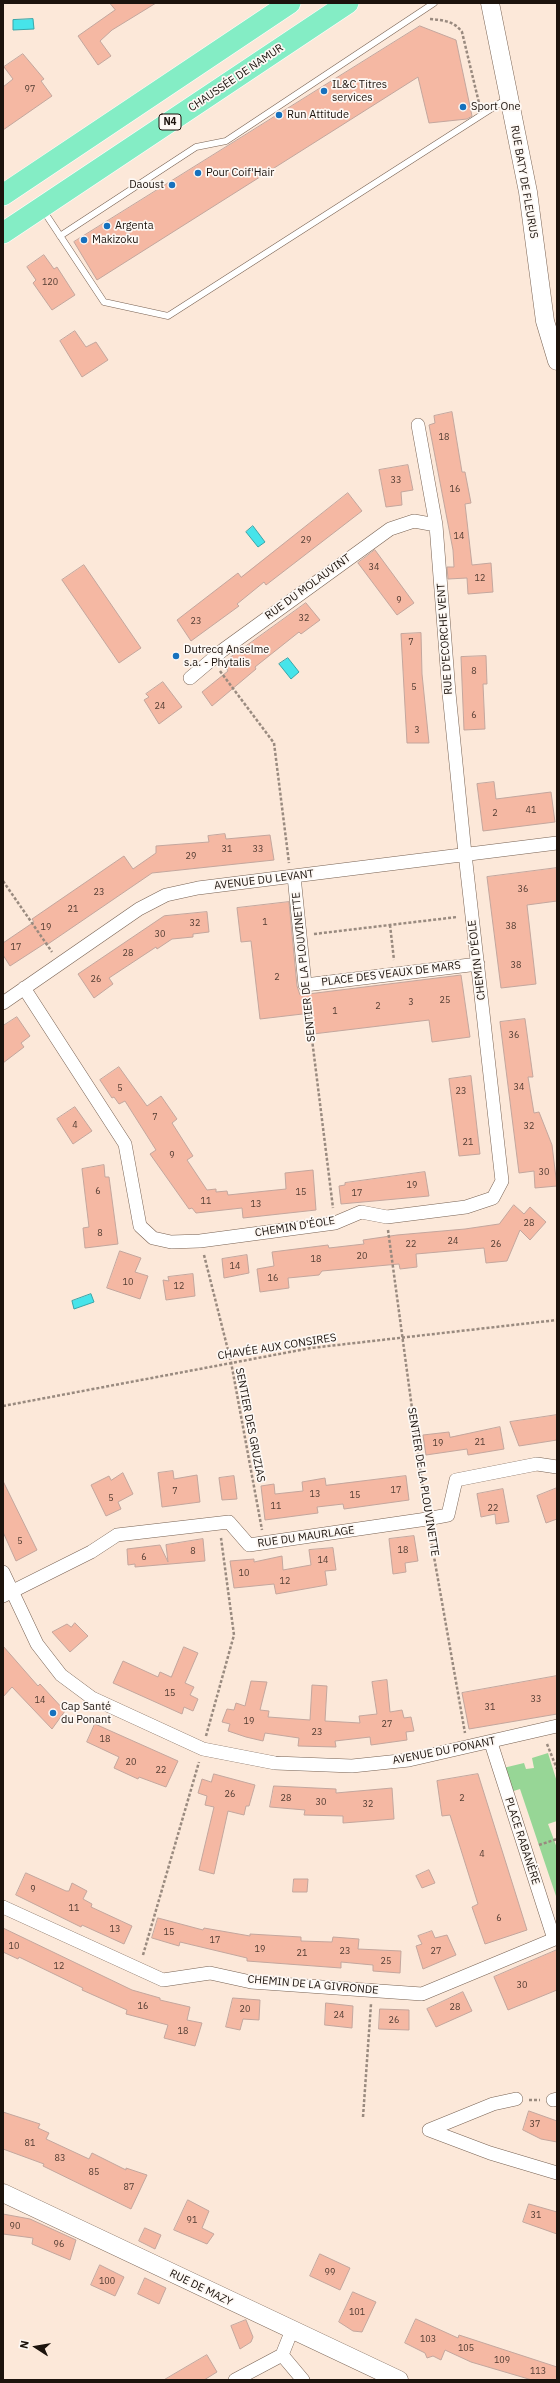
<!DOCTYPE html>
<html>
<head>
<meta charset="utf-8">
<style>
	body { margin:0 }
	#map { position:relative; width:560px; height:2383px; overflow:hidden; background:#fce8d9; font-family:"IBM Plex Sans",sans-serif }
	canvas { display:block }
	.frame { position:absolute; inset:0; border:4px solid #1c130d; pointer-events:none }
	.north { position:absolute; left:16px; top:2327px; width:40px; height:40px; -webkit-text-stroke:3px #fdf8f4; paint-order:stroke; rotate:282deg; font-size:11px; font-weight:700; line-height:16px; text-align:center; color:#1c130d }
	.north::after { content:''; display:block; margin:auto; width:14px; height:18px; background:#1c130d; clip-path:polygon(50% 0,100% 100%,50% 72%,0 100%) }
</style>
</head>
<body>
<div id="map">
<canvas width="560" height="2383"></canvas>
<div class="frame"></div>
<div class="north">N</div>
</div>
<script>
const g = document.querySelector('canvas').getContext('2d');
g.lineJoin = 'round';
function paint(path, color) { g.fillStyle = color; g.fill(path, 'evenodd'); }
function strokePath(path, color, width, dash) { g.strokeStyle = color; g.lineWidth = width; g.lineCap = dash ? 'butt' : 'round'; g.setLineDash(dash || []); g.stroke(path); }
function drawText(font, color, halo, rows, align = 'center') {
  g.font = font + ' "IBM Plex Sans",sans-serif'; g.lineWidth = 3.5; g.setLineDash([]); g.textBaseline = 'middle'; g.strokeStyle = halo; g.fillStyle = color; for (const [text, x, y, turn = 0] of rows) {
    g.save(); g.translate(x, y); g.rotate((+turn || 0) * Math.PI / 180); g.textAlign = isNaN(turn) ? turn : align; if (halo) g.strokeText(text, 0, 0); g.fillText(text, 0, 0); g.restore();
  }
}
const green = new Path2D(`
	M548 1753 557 1782V1821L548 1824 557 1848V1899L520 1789 507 1793 499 1769 524 1763 526 1769 534 1768 532 1758Z`);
const water = new Path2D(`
	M33 19 34 29 13 30V20Z
	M253 526 265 542 258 547 246 532Z
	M288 658 299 672 291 679 279 664Z
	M91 1294 94 1302 74 1309 72 1301Z`);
const building = new Path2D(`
	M110 3H156L112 30 100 41 111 56 98 65 78 36 115 10Z
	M420 26 456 40 472 116 467 119 429 123 418 77 97 280 74 242Z
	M23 54 44 79 41 81 52 96 3 130V87L13 79 4 67Z
	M44 255 54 269 57 267 75 295 52 310 33 283 36 280 27 267Z
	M75 331 86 347 96 342 108 360 82 377 60 341Z
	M452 412 462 472H465L471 503 465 504 472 565 491 563 493 592 468 594 467 578 448 579 447 567H454L453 550 429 425 435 423 434 416Z
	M408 465 413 490 401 492 402 505 386 507 379 470Z
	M348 493 362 511 266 585 264 582 237 604 239 606 191 641 177 620 238 573 241 577Z
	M375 550 414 603 397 615 358 563Z
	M84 565 141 648 119 663 62 580Z
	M306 603 320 620 301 634 299 632 255 667 256 669 212 706 202 692 228 671 223 663Z
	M421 633 422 674 429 743H407L401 634Z
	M486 656 487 684H483L485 729 464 730 461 657Z
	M163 682 182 707 159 724 144 700 149 697 146 694Z
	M494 782 496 799 551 792 555 822 483 831 477 784Z
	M225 834 226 839 270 835 274 860 152 873 48 944 47 942 10 966 3 955V943L34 922 32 919 124 856 133 869 156 853V846L209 842 208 836Z
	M557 868V901L527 905 536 984 501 988 487 877Z
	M289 902 297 986 300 995 461 975 470 1037 432 1042 429 1020 313 1034 311 1013 260 1019 251 941 241 942 237 908Z
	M207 912 209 932 193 934V937L172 939 157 949 156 947 109 978 113 984 94 998 78 974 164 916Z
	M17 1017 30 1036 21 1043 24 1047 3 1063V1026Z
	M525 1019 533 1077H528L534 1113 539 1112 552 1145 557 1186 535 1188 534 1171 519 1173 500 1022Z
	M119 1067 147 1106 161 1096 177 1119 172 1123 193 1156 187 1160 207 1190 216 1189V1192L227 1191 228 1195 286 1189 285 1173 313 1170 316 1210 243 1218 242 1208 196 1213 192 1208 189 1209 150 1154 156 1150 125 1101 119 1104 114 1097 112 1098 100 1080Z
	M471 1076 480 1154 459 1156 449 1079Z
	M75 1107 92 1131 73 1144 57 1119Z
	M104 1165 105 1177H109L118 1244 85 1248 83 1228 89 1227 82 1169Z
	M425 1172 429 1196 341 1204 339 1186 345 1185V1183Z
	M514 1205 524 1214 530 1207 546 1222 530 1240 520 1230 507 1261 486 1263 484 1248 416 1254 417 1267 400 1269 399 1264 322 1271 319 1275 288 1278 289 1288 260 1292 257 1269 274 1266 272 1252 328 1245 329 1248 364 1244 363 1240 397 1235 465 1229 499 1224Z
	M120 1251 141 1258 135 1272 148 1276 140 1299 107 1288Z
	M247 1255 249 1273 224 1278 222 1259Z
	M193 1274 195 1296 166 1300 163 1280 169 1281 168 1277Z
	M557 1415V1440L519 1446 510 1422Z
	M500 1427 504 1449 468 1455 467 1449 426 1455 423 1435 449 1432 450 1437Z
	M173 1471 174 1479 197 1475 200 1502 162 1507 158 1473Z
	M123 1473 133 1494 118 1502 121 1509 106 1516 91 1485 109 1476 111 1480Z
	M234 1476 237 1499 222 1500 219 1478Z
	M406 1476 409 1500 344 1509 343 1504 317 1507 318 1513 265 1520 261 1486 274 1484 275 1494 303 1491 302 1482 325 1478 326 1485Z
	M3 1481 37 1550 16 1561 3 1532Z
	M557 1488V1519L546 1523 537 1496Z
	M503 1489 509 1522 496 1524 495 1514 481 1517 477 1494Z
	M414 1536 418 1561 405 1563 406 1572 393 1574 389 1539Z
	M203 1539 205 1561 135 1567V1564L128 1565 127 1549 160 1545 168 1562 166 1545Z
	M333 1548 336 1570 325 1571 327 1585 276 1594 274 1584 234 1588 230 1561 254 1559V1562L282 1556 283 1570 311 1565 309 1550Z
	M75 1623 88 1636 70 1652 52 1632 67 1624 71 1627Z
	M3 1646 38 1686 40 1684 65 1711 52 1729 12 1687 3 1697Z
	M184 1647 198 1653 185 1683 194 1687 190 1695 198 1699 193 1711 184 1707 182 1714 113 1683 123 1661 158 1677 160 1672 171 1677Z
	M557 1676V1714L469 1729 462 1693Z
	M387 1680 390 1712 402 1710 404 1718 411 1717 414 1731 406 1732 407 1740 371 1745 370 1737 335 1741 336 1747 298 1746 299 1738 265 1733 263 1741 246 1737 228 1731 230 1724 222 1722 227 1709 234 1710 236 1703 245 1706 251 1681 267 1682 260 1710 269 1711 268 1717 310 1720 312 1685 327 1686 325 1721 360 1723 359 1716 377 1714 372 1682Z
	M95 1724 178 1761 166 1787 139 1777 138 1779 114 1768 119 1757 87 1742Z
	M214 1774 255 1785 249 1806H246L244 1815 228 1811 214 1874 199 1870 214 1807 205 1805 207 1796 198 1793 202 1779 211 1782Z
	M478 1774 527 1930 485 1944 472 1907 478 1904 450 1815 442 1816 437 1781Z
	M274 1786 336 1789V1793L392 1788 394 1819 343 1823V1816L304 1815 305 1810 270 1807Z
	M429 1870 435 1883 422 1888 416 1876Z
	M26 1873 66 1891H69L72 1883 87 1891 83 1899 92 1904 91 1907 132 1926 124 1944 82 1925 81 1927 16 1895Z
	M294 1879H308L307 1892H293Z
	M158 1918 203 1930 204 1928 250 1936V1934L301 1937V1941L332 1942 333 1937 359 1939 358 1949 401 1951 400 1973 373 1971V1965L341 1962V1968L247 1961V1958L180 1942 179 1946 152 1938Z
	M3 1928 132 1990 160 1998V2000L190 2007 187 2020 202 2023 195 2046 164 2038 168 2025 126 2014 127 2010 82 1990 83 1988 19 1957 18 1959 3 1952Z
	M432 1931 435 1938 447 1935 456 1955 423 1969 416 1946 422 1944 418 1936Z
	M557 1950V1990L508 2010 494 1977Z
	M463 1992 472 2011 436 2027 427 2009Z
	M233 1998 260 2000 259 2020 243 2019 240 2030 226 2027Z
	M326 2003 353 2006 352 2028 325 2025Z
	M380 2009 409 2010V2030L379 2029Z
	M529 2111 557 2121V2142L541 2139 523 2130Z
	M3 2112 40 2124 38 2128 49 2133 46 2139 89 2159 92 2153 126 2170V2168L147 2175 131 2209 43 2166 44 2164 3 2149Z
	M188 2200 209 2211 202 2228 214 2234 207 2244 174 2230Z
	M529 2204 557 2212V2234L523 2222Z
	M3 2214 30 2219 76 2240 70 2260 32 2244 33 2238 3 2234Z
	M145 2228 161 2235 155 2249 139 2241Z
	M320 2254 350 2268 340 2290 310 2276Z
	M100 2265 124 2277 115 2296 91 2285Z
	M145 2278 166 2288 159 2304 138 2294Z
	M353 2292 376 2302 362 2332 353 2331 339 2322Z
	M416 2319 458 2338 459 2335 557 2367V2380H532L471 2362 445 2350 441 2360 433 2356 427 2358 425 2353 405 2343Z
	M246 2320 253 2337 251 2342 240 2349 231 2326Z
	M207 2355 217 2372 204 2380H164Z`);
const path = new Path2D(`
	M430 19C443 20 454 21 462 32L479 103
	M220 671 274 743 289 863
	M3 881 52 952
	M390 925 394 960
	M314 934 457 917
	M307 999 333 1208
	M388 1230 425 1505
	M204 1255 231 1362 262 1530
	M3 1406 311 1348 557 1320
	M430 1534 465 1733
	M206 1736 234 1635 221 1538
	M547 1744 557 1769
	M539 1845 557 1839
	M143 1955 199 1762
	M529 2100H540
	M363 2117 371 2004`);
const lane = new Path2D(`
	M43 210 104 302 168 316 508 98
	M60 236 196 147 226 141 434 3`);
const street = new Path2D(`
	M190 678 223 650 390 529 414 521 436 525
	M294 876 305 985 478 964
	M24 988 125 1144 140 1226 153 1238 171 1242 200 1241 335 1223 361 1212 387 1217 466 1207 493 1198 502 1181 465 854 449 693 436 525 418 425
	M3 1003 139 909 166 895 198 888 557 843
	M3 1572 37 1644 61 1675 92 1698 203 1749 275 1763 352 1766 409 1760 557 1726
	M3 1596 91 1552 117 1535 229 1522 249 1545 427 1519 448 1515 456 1480 537 1464 557 1467
	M491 1743 554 1939
	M3 1907 163 1980 210 1973 251 1982 422 1994 557 1938
	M516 2099 493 2104 429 2130 490 2153 557 2173
	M553 2100 557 2099
	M282 2355 303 2380
	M235 2380 282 2355 292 2330`);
const secondary = new Path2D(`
	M490 3 528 192 545 321 557 361
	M3 2193 399 2380`);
const primary = new Path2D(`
	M3 195 290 3
	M3 233 348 3`);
const markers = [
	[324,91,4,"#1671be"],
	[463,107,4,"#1671be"],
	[279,115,4,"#1671be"],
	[198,173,4,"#1671be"],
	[172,185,4,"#1671be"],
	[107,226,4,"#1671be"],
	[84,240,4,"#1671be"],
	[176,656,4,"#1671be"],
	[53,1713,4,"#1671be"]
];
const numberNames = [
	["97",30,89],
	["120",50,282],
	["18",444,437],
	["33",396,480],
	["16",455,489],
	["14",459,536],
	["29",306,540],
	["34",374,567],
	["12",480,578],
	["9",399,600],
	["32",304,618],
	["23",196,621],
	["7",411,642],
	["8",474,671],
	["5",414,687],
	["24",160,706],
	["6",474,715],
	["3",417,730],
	["41",531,810],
	["2",495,813],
	["31",227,849],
	["33",258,849],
	["29",191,856],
	["36",523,889],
	["23",99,892],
	["21",73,909],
	["1",265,922],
	["32",195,923],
	["38",511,926],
	["19",46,927],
	["30",160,934],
	["17",16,947],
	["28",128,953],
	["38",516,965],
	["2",277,977],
	["26",96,979],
	["25",445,1000],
	["3",411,1002],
	["2",378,1006],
	["1",335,1011],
	["36",514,1035],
	["34",519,1087],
	["5",120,1088],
	["23",461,1091],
	["7",155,1117],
	["4",75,1125],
	["32",529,1126],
	["21",468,1142],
	["9",172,1155],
	["30",544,1172],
	["19",412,1185],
	["6",98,1191],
	["15",301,1192],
	["17",357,1193],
	["11",206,1201],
	["13",256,1204],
	["28",529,1223],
	["8",100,1233],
	["24",453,1241],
	["22",411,1244],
	["26",496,1244],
	["20",362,1256],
	["18",316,1259],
	["14",235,1266],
	["16",273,1278],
	["10",128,1282],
	["12",179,1286],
	["21",480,1442],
	["19",438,1443],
	["17",396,1490],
	["7",175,1491],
	["13",315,1494],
	["15",355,1495],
	["5",111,1498],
	["11",276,1506],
	["22",493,1508],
	["5",20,1541],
	["18",403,1550],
	["8",193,1551],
	["6",144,1557],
	["14",323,1560],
	["10",244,1573],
	["12",285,1581],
	["15",170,1693],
	["33",536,1699],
	["14",40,1700],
	["31",490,1707],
	["19",249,1721],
	["27",387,1724],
	["23",317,1732],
	["18",105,1739],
	["20",131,1762],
	["22",161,1770],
	["26",230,1794],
	["28",286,1798],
	["2",462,1798],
	["30",321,1802],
	["32",368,1804],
	["4",482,1854],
	["9",33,1889],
	["11",74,1908],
	["6",499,1918],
	["13",115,1929],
	["15",169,1932],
	["17",215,1940],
	["10",14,1946],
	["19",260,1949],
	["23",345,1951],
	["27",436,1951],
	["21",302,1953],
	["25",386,1961],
	["12",59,1966],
	["30",522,1985],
	["16",143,2006],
	["28",455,2007],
	["20",245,2009],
	["24",339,2015],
	["26",394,2020],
	["18",183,2031],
	["37",535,2124],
	["81",30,2143],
	["83",60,2158],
	["85",94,2172],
	["87",129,2187],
	["31",536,2215],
	["91",192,2220],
	["90",15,2226],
	["96",59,2244],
	["99",330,2272],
	["100",107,2281],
	["101",357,2312],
	["103",428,2339],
	["105",466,2348],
	["109",502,2360],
	["113",538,2371]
];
const shields = [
	[170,122,22]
];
const shieldNames = [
	["N4",170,122]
];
const streetNames = [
	["CHAUSSÉE DE NAMUR",236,78,-34],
	["RUE BATY DE FLEURUS",524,182,80],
	["RUE DU MOLAUVINT",308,587,-36],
	["RUE D'ECORCHE VENT",445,639,-94],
	["AVENUE DU LEVANT",264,880,-7],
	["CHEMIN D'ÉOLE",477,960,-97],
	["SENTIER DE LA PLOUVINETTE",304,967,-96],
	["PLACE DES VEAUX DE MARS",391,974,-7],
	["CHEMIN D'ÉOLE",295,1227,-9],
	["CHAVÉE AUX CONSIRES",277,1347,-9],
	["SENTIER DES GRUZIAS",250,1425,79],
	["SENTIER DE LA PLOUVINETTE",423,1482,81],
	["RUE DU MAURLAGE",306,1537,-8],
	["AVENUE DU PONANT",444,1751,-11],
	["PLACE RABANÈRE",522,1841,72],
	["CHEMIN DE LA GIVRONDE",313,1985,5],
	["RUE DE MAZY",201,2288,26]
];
const poiNames = [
	["IL&C Titres",332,85],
	["services",332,98],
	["Sport One",471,107],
	["Run Attitude",287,115],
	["Pour Coif'Hair",206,173],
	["Daoust",164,185,"right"],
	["Argenta",115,226],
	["Makizoku",92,240],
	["Dutrecq Anselme",184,650],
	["s.a. - Phytalis",184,663],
	["Cap Santé",61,1707],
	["du Ponant",61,1720]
];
paint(green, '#97d696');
paint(water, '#46e4ea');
strokePath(water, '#39a5a8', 1);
paint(building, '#f5b8a3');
strokePath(building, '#c3a69d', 1);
strokePath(lane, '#786253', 7);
strokePath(street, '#786253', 14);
strokePath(secondary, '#786253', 19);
strokePath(primary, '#fff', 22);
strokePath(path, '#998a7f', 2.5, [3, 2]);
strokePath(lane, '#fff', 6);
strokePath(street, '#fff', 13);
strokePath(secondary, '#fff', 18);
strokePath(primary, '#84edc5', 21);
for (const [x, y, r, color] of markers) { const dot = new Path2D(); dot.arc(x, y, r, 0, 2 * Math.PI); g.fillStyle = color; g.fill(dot); strokePath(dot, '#fdf8f4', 1.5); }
drawText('9px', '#523c32', null, numberNames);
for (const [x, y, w] of shields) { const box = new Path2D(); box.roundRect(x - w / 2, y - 8, w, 16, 3); g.fillStyle = '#fdf8f4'; g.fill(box); strokePath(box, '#1c130d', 1); }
drawText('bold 10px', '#1c130d', null, shieldNames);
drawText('11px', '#1c130d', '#fdf8f4', streetNames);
drawText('11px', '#1c130d', '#fdf8f4', poiNames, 'left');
</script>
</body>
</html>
